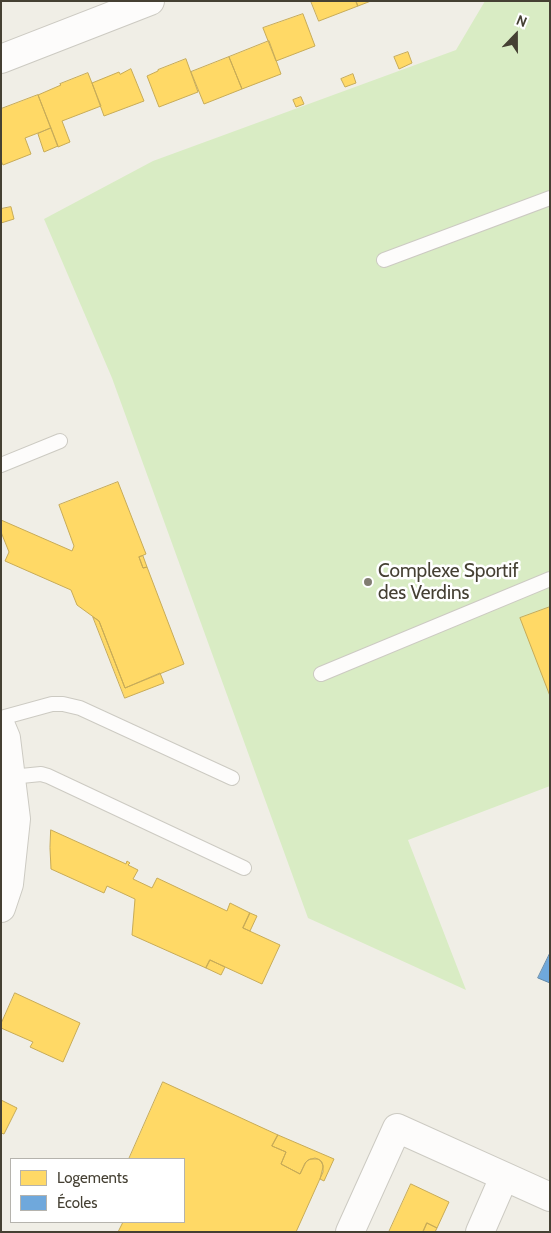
<!DOCTYPE html>
<html>
<head>
<meta charset="utf-8">
<style>
	body { margin:0 }
	#map { position:relative; width:551px; height:1233px; overflow:hidden; background:#f0eee6; font-family:Cabin,sans-serif }
	canvas { display:block }
	.frame { position:absolute; inset:0; border:2px solid #454033; pointer-events:none }
	.legend { position:absolute; left:10px; top:1158px; width:175px; height:65px; box-sizing:border-box; background:#fff; border:1px solid #b5b3ad; margin:0; padding:6px 9px; list-style:none; font-size:15px; color:#454033 }
	.legend li { display:flex; align-items:center; gap:10px; height:25px }
	.legend b { width:25px; border:1px solid #b5b3ad }
	.north { position:absolute; left:491px; top:10px; width:50px; height:50px; -webkit-text-stroke:4px #fff; paint-order:stroke; rotate:22deg; font-size:14px; font-weight:700; line-height:20px; text-align:center; color:#454033 }
	.north::after { content:''; display:block; margin:auto; width:18px; height:22px; background:#454033; clip-path:polygon(50% 0,100% 100%,50% 72%,0 100%) }
</style>
</head>
<body>
<div id="map">
<canvas width="551" height="1233"></canvas>
<div class="frame"></div>
<ul class="legend">
<li><b style="height:14px;background:#ffd966"></b>Logements</li>
<li><b style="height:14px;background:#6fa8dc"></b>Écoles</li>
</ul>
<div class="north">N</div>
</div>
<script>
const g = document.querySelector('canvas').getContext('2d');
g.lineJoin = 'round';
function paint(path, color) { g.fillStyle = color; g.fill(path, 'evenodd'); }
function strokePath(path, color, width, dash) { g.strokeStyle = color; g.lineWidth = width; g.lineCap = dash ? 'butt' : 'round'; g.setLineDash(dash || []); g.stroke(path); }
function drawText(font, color, halo, rows, align = 'center') {
  g.font = font + ' Cabin,sans-serif'; g.lineWidth = 5; g.setLineDash([]); g.textBaseline = 'middle'; g.strokeStyle = halo; g.fillStyle = color; for (const [text, x, y, turn = 0] of rows) {
    g.save(); g.translate(x, y); g.rotate((+turn || 0) * Math.PI / 180); g.textAlign = isNaN(turn) ? turn : align; if (halo) g.strokeText(text, 0, 0); g.fillText(text, 0, 0); g.restore();
  }
}
const green = new Path2D(`
	M485 1H550V786L408 840 466 990 308 918 112 378 44 219 153 161 456 50Z`);
const homes = new Path2D(`
	M311 1H356L358 6 319 21Z
	M356 1H371L358 6Z
	M303 14 315 46 276 61 263 28Z
	M269 41 281 74 242 89 229 57Z
	M408 52 412 63 399 69 394 57Z
	M229 57 242 89 204 104 191 72Z
	M186 59 198 92 159 107 147 76 158 71V70Z
	M131 69 144 101 104 116 92 83 119 72 120 74Z
	M88 73 101 106 62 121 70 142 58 147 38 95 61 85 60 84Z
	M353 74 356 83 345 87 341 79Z
	M38 95 51 128 25 138 31 154 3 165 1 161V109Z
	M301 97 304 104 296 107 293 100Z
	M51 128 58 146 44 152 38 134Z
	M11 207 14 219 1 223V209Z
	M118 482 146 554 139 557 143 568 147 567 184 664 125 688 99 621 77 605 71 590 5 561 9 552 1 532V520L72 551 74 546 59 505Z
	M143 556 147 567 143 568 139 557Z
	M550 607V696L520 618Z
	M93 617 99 621 125 688 160 673 164 683 125 698Z
	M51 830 126 864 127 861 130 863 128 865 138 870 133 879 152 888 157 878 227 911 230 903 250 913 243 928 280 945 262 984 210 960 206 968 132 935 135 899 107 886 104 893 51 869 50 848Z
	M250 913 257 916 250 931 243 928Z
	M210 960 225 967 221 975 206 968Z
	M15 993 80 1023 63 1062 30 1047 33 1042 1 1028V1024Z
	M163 1082 278 1135 272 1146 286 1152 281 1164 300 1174 305 1163 308 1160 315 1158 320 1160 323 1165V1172L296 1232H118L123 1222H184V1159H129Z
	M1 1100 17 1108 4 1134 1 1133Z
	M278 1135 334 1159 324 1181 320 1179 323 1167 322 1162 318 1159H310L306 1162 300 1174 281 1164 286 1152 272 1146Z
	M411 1184 449 1202 437 1228 427 1223 423 1232H389Z
	M427 1223 437 1228 435 1232H423Z`);
const schools = new Path2D(`
	M550 953V983L538 978Z`);
const service = new Path2D(`
	M384 260 550 198
	M1 465 60 441
	M321 674 550 579
	M1 718 52 704H63L80 708 232 778
	M11 777 41 774 48 776 244 868`);
const minor = new Path2D(`
	M1 59 150 1
	M1 726 6 738 16 819 9 884 1 908
	M350 1232 397 1128 550 1197
	M480 1232 504 1177`);
const markers = [
	[368,582,5,"#817d72"]
];
const poiNames = [
	["Complexe Sportif",378,571],
	["des Verdins",378,593]
];
paint(green, '#d9ecc4');
paint(homes, '#ffd966');
strokePath(homes, '#c7ab57', 1);
paint(schools, '#6fa8dc');
strokePath(schools, '#6289a9', 1);
strokePath(service, '#cccac2', 16);
strokePath(minor, '#cccac2', 30);
strokePath(service, '#fdfcfb', 14);
strokePath(minor, '#fdfcfb', 28);
for (const [x, y, r, color] of markers) { const dot = new Path2D(); dot.arc(x, y, r, 0, 2 * Math.PI); g.fillStyle = color; g.fill(dot); strokePath(dot, '#fff', 2); }
drawText('19px', '#454033', '#fff', poiNames, 'left');
</script>
</body>
</html>
